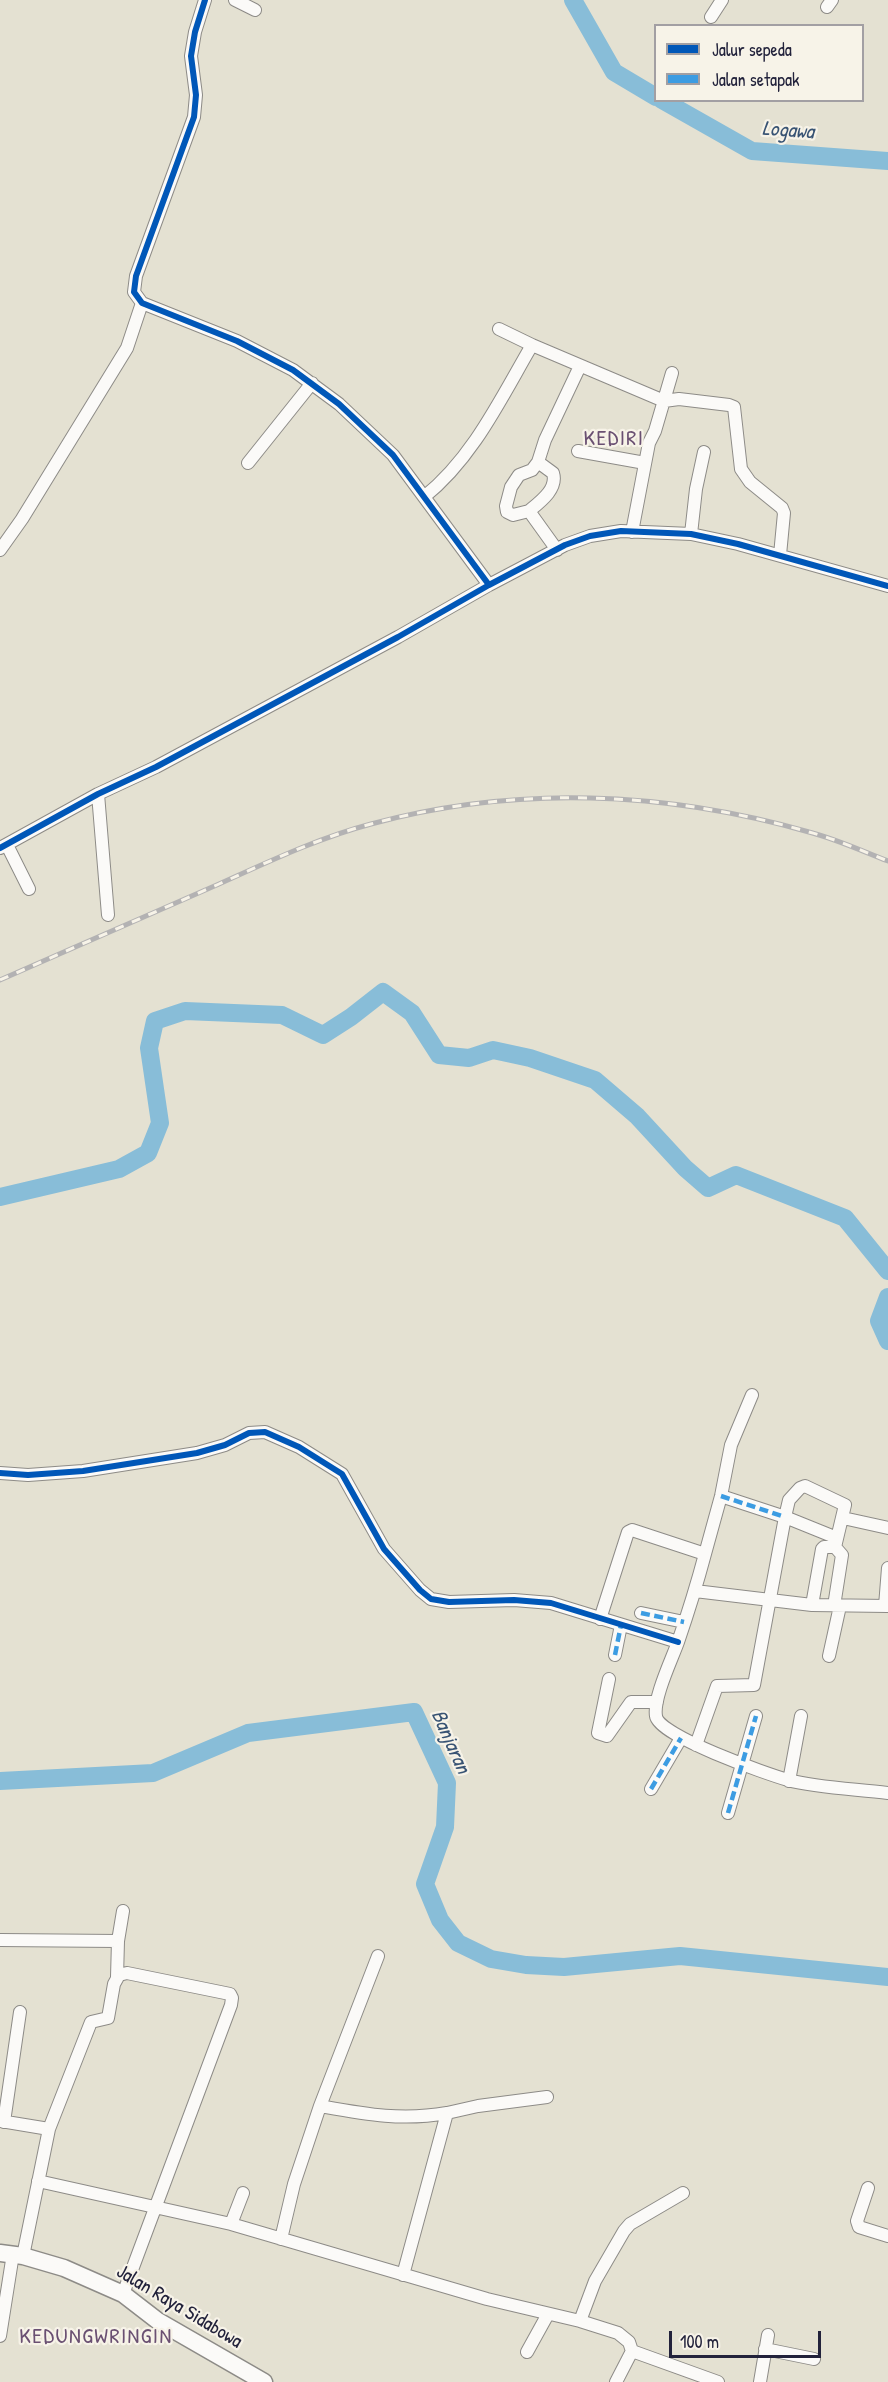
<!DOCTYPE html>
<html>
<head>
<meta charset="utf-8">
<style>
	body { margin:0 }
	#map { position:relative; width:888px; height:2382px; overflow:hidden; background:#e4e1d2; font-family:"Patrick Hand",sans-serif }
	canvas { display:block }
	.legend { position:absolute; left:654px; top:24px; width:210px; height:78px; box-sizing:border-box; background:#f7f3e8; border:2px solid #a29fa3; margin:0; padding:8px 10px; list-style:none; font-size:18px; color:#22223b }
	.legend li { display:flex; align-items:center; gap:12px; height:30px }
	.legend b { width:30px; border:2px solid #a29fa3 }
	.scale { position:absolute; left:669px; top:2331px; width:152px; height:27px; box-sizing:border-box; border:3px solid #22223b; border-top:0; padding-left:8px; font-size:18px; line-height:21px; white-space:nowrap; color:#22223b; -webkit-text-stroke:4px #f7f3e8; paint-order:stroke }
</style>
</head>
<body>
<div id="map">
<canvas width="888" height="2382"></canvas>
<ul class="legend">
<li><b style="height:8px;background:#0057b8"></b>Jalur sepeda</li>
<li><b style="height:8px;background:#3c9ce2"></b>Jalan setapak</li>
</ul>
<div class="scale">100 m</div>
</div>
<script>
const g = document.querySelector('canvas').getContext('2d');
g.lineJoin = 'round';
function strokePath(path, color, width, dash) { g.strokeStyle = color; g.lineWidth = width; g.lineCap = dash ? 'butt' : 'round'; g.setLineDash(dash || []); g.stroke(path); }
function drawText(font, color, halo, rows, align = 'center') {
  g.font = font + ' "Patrick Hand",sans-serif'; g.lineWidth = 4.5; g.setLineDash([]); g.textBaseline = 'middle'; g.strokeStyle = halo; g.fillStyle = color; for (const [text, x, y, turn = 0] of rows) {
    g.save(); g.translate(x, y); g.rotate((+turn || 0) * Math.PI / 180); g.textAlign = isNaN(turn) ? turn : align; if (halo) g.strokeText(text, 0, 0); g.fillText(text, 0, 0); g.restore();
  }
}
const river = new Path2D(`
	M573 0 614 72 656 97
	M662 100 752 151 888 161
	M0 1197 119 1169 148 1153 160 1123 149 1048 155 1021 185 1011 282 1015 323 1035 351 1017 383 992 412 1013 439 1055 469 1058 493 1050 530 1058 595 1080 637 1116 685 1168 708 1188 736 1175 845 1218 888 1271
	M888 1297 879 1321 888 1341
	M0 1781 153 1773 248 1733 414 1712 447 1783 445 1827 425 1884 440 1920 458 1943 491 1959 526 1965 564 1967 680 1956 888 1977`);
const minor = new Path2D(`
	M205 0 195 32 191 56 196 95 194 117 136 276 134 292 142 303 237 341 293 370 339 404 393 455 489 585
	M235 0 255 10
	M827 7 832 0
	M711 17 722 0
	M499 329 532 345
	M578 451 645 463
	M248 463 312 383
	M424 497C473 458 501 398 532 345L664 401 679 399 729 405 734 407 741 469 750 482 782 508 784 513 780 555
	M529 511 513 515 507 512 506 506 511 487 519 475 532 470 538 462
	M632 532 649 443 655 431 672 373
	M691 534 696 489 704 452
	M0 550 22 519 127 348 142 303
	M557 550 529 511C540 502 558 489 553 473L538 462 545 440 580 366
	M98 794 108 915
	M7 845 29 889
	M0 848 98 794 156 767 398 637 489 585 565 545 590 536 621 531 691 534 738 544 888 586
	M0 1473 28 1475 83 1471 197 1453 225 1445 249 1433 265 1432 299 1447 342 1474 384 1549 420 1590 431 1599 449 1602 514 1600 551 1603 678 1642
	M721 1496 785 1517 837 1538
	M843 1518 888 1528
	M705 1554 721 1496 731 1445 752 1395
	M695 1591 812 1605 888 1606
	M812 1605 822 1549 824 1547H835L842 1555 834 1606
	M885 1606 888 1568
	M641 1613 684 1622
	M600 1619 628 1532 632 1530 705 1554C697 1584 688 1613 678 1642 672 1659 653 1698 656 1716 658 1736 767 1774 788 1780 818 1788 857 1789 888 1793
	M615 1655 621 1625
	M829 1656 840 1606
	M609 1679 598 1733 607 1736 631 1702H657
	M696 1745 717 1686 754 1685 785 1517 789 1500 800 1488 805 1486 845 1505 835 1547
	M789 1781 801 1716
	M651 1789 681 1738
	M728 1813 756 1716
	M0 1940 118 1941
	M117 1977 118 1941 123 1911
	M320 2106 378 1956
	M0 2121 49 2129 23 2256
	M4 2122 20 2012
	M49 2129 91 2022 108 2018 114 1984 119 1975 127 1973 230 1994 232 1998 231 2005 123 2294
	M38 2181 231 2224 487 2299 580 2321 618 2333 629 2342 632 2351
	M868 2188 857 2221 859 2227 888 2236
	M231 2224 243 2193
	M281 2239 294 2184 320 2106C365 2114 401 2121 447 2113
	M403 2275 447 2113 478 2106 547 2097
	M580 2321 595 2281 624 2231 630 2224 683 2193
	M0 2336 13 2254
	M765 2349 814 2359
	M527 2352 548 2314
	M616 2382 632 2351 718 2382
	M760 2382 768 2335`);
const highway = new Path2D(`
	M0 2253 23 2256 64 2268 123 2294 158 2321 264 2382`);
const rail = new Path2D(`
	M0 980C73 948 146 916 219 884 268 862 318 838 371 824 515 785 666 791 809 832 836 839 862 851 888 861`);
const quiet = new Path2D(`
	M721 1496 785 1517
	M641 1613 684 1622
	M615 1655 621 1625
	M651 1789 681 1738
	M728 1813 756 1716`);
const cycleway = new Path2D(`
	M205 0 195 32 191 56 196 95 194 117 136 276 134 292 142 303 237 341 293 370 339 404 393 455 489 585
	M0 848 98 794 156 767 398 637 489 585 565 545 590 536 621 531 691 534 738 544 888 586
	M0 1473 28 1475 83 1471 197 1453 225 1445 249 1433 265 1432 299 1447 342 1474 384 1549 420 1590 431 1599 449 1602 514 1600 551 1603 678 1642`);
const streetNames = [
	["Jalan Raya Sidabowa",179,2307,31]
];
const waterNames = [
	["Logawa",788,131,4],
	["Banjaran",450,1742,66]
];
const quarterNames = [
	["KEDIRI",614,439],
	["KEDUNGWRINGIN",96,2337]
];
strokePath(river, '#88bdd8', 18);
strokePath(minor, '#8d8b87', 14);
strokePath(highway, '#8d8b87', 19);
strokePath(minor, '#fbfaf8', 12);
strokePath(highway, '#fbfaf8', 16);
strokePath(rail, '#b3b2b3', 5);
strokePath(rail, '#f7f3e8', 3, [9]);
strokePath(quiet, '#3c9ce2', 4.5, [9, 4.5]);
strokePath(cycleway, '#0057b8', 6);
drawText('20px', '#22223b', '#f7f3e8', streetNames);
drawText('italic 21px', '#385373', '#f7f3e8', waterNames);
g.letterSpacing = '1.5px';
drawText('22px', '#6a5072', '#f7f3e8', quarterNames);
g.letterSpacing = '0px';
</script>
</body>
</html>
